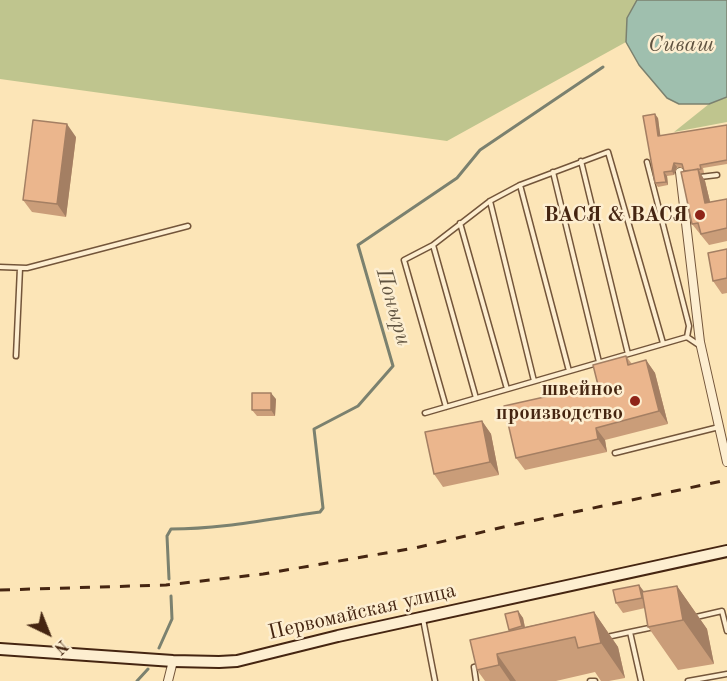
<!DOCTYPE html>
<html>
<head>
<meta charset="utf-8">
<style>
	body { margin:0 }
	#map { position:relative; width:727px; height:681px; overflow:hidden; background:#fce5b7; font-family:"Old Standard TT",serif }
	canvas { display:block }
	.north { position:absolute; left:18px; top:603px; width:60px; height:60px; -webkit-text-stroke:4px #fdeed0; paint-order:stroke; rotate:137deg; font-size:16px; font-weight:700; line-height:24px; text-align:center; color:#452511 }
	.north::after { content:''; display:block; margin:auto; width:21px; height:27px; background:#452511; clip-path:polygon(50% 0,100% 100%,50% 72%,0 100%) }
</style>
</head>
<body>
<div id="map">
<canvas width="727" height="681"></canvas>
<div class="north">N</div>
</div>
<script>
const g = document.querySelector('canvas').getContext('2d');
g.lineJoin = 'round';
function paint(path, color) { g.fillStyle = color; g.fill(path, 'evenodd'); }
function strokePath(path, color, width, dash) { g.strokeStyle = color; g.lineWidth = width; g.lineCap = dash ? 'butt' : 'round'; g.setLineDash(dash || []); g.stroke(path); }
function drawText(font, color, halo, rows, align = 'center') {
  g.font = font + ' "Old Standard TT",serif'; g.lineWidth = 5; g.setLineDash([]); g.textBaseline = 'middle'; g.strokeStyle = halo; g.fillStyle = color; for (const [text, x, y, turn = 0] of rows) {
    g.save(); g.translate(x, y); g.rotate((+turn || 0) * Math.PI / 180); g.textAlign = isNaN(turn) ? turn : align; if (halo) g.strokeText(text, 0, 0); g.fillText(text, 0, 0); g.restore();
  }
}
const green = new Path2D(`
	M0 0H637L627 18 626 42 447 141 0 79Z
	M727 97V122L674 132 709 104Z`);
const water = new Path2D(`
	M637 0H727V97L709 104H679L667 98 639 65 626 42 627 18Z`);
const stream = new Path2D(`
	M169 579 167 536 171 529C222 529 269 519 320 512L323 508 314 429 358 406 393 366 358 245 457 178 480 150 603 67
	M159 648 172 619 171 596
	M137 681 148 669`);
const lane = new Path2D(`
	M581 161 628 354
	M647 162 689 326 687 337
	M553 172 599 362
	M700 177 717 175
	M520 185 569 371
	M490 201 534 381
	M460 223 507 389
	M433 245 476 398
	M0 267 27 268 188 226
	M16 356 20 268
	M446 407 404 260 433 245 490 201 520 185 608 152 663 343
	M425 413 687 337 699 345
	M615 453 719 427
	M696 617 722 611 727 631
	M423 619 435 681
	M630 632 654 627
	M607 637 630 632 641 681
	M476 681 474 667 479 666
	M590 681H595
	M688 681 727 674`);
const street = new Path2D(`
	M680 172 700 342 727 462
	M168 681 173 661`);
const secondary = new Path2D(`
	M0 649 173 661 219 662 237 661 338 636 727 551`);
const rail = new Path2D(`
	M0 590 166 585 263 574 415 548 512 525 727 480`);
const wall = new Path2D(`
	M658 118 660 136 727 125V164L703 168 704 173H700L705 181 710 202 727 199V241L709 245 692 224 683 168 677 167 674 175 667 176 668 185 658 187 655 183Z
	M76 137 66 217 32 212 23 200Z
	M727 249V293L722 294 713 281Z
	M626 356 632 364 646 360 655 373 668 424 605 440 607 452 525 470 516 458 598 385Z
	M276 399 275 416H257L252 410Z
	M482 421 491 434 499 475 443 487 434 474Z
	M677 586 707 629 714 664 678 670 648 627 645 608 623 613 616 603 644 592Z
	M518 611 523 618 525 627 594 612 618 647 625 678 609 681H601L595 672 556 681H485L477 670 509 631V630Z`);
const shadedWall = new Path2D(`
	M655 114 658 118 661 140 658 136Z
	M67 124 76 137 66 217 57 204Z
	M674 163 677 167 674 175 672 171Z
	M698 169 705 181 713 214 705 203Z
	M664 172 667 176 668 185 666 182Z
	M646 360 655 373 668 424 659 411Z
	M271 393 276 399 275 416 271 410Z
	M482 421 491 434 499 475 490 462Z
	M596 428 605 440 607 452 598 439Z
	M639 585 646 594 648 608 642 598Z
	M677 586 707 629 714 664 683 620Z
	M518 611 523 618 526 633 522 626Z
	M594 612 618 647 625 678 601 643Z
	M497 654 516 681H510L499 665Z`);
const building = new Path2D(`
	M655 114 658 136 727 125V160L700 165 701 169 684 171 682 164 674 163 672 171 664 172 666 182 655 183 643 116Z
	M33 120 67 124 57 204 23 200Z
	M698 169 705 203 727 199V228L701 234 698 223 692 224 681 172Z
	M727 249V278L713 281 708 253Z
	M626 356 628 365 646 360 659 411 596 428 598 439 516 458 504 406 598 385 593 365Z
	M252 393H271V410H252Z
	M482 421 490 462 434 474 425 432Z
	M639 585 642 598 616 603 613 590Z
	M677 586 683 620 648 627 642 592Z
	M518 611 522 626 509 630 505 614Z
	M594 612 601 643 578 648 575 637 497 654 499 665 477 670 470 640Z`);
const markers = [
	[700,215,6,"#8f2418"],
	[635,401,6,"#8f2418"]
];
const poiNames = [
	["ВАСЯ & ВАСЯ",688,215],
	["швейное",623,389],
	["производство",623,413]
];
const streetNames = [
	["Первомайская улица",362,612,-13]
];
const waterNames = [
	["Сиваш",681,45],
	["Поныри",393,307,74]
];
paint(green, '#bfc58e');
paint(water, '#9fbfae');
strokePath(water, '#7b816f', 1.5);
strokePath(stream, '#7b816f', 3);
strokePath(lane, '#73553a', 7);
strokePath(street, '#73553a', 10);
strokePath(secondary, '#452511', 14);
strokePath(lane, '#fdeed0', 4);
strokePath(street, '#fdeed0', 8);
strokePath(secondary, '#fdeed0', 10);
strokePath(rail, '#452511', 3, [10, 10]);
paint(wall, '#ca9d79');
paint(shadedWall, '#a47f63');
paint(building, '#ebb68d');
strokePath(building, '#a47f63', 1.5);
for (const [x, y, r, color] of markers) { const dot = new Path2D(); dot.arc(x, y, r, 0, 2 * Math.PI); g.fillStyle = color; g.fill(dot); strokePath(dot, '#fdeed0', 2); }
drawText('bold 21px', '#452511', '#fdeed0', poiNames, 'right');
drawText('21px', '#452511', '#fdeed0', streetNames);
drawText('italic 22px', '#605340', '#fdeed0', waterNames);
</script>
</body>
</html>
